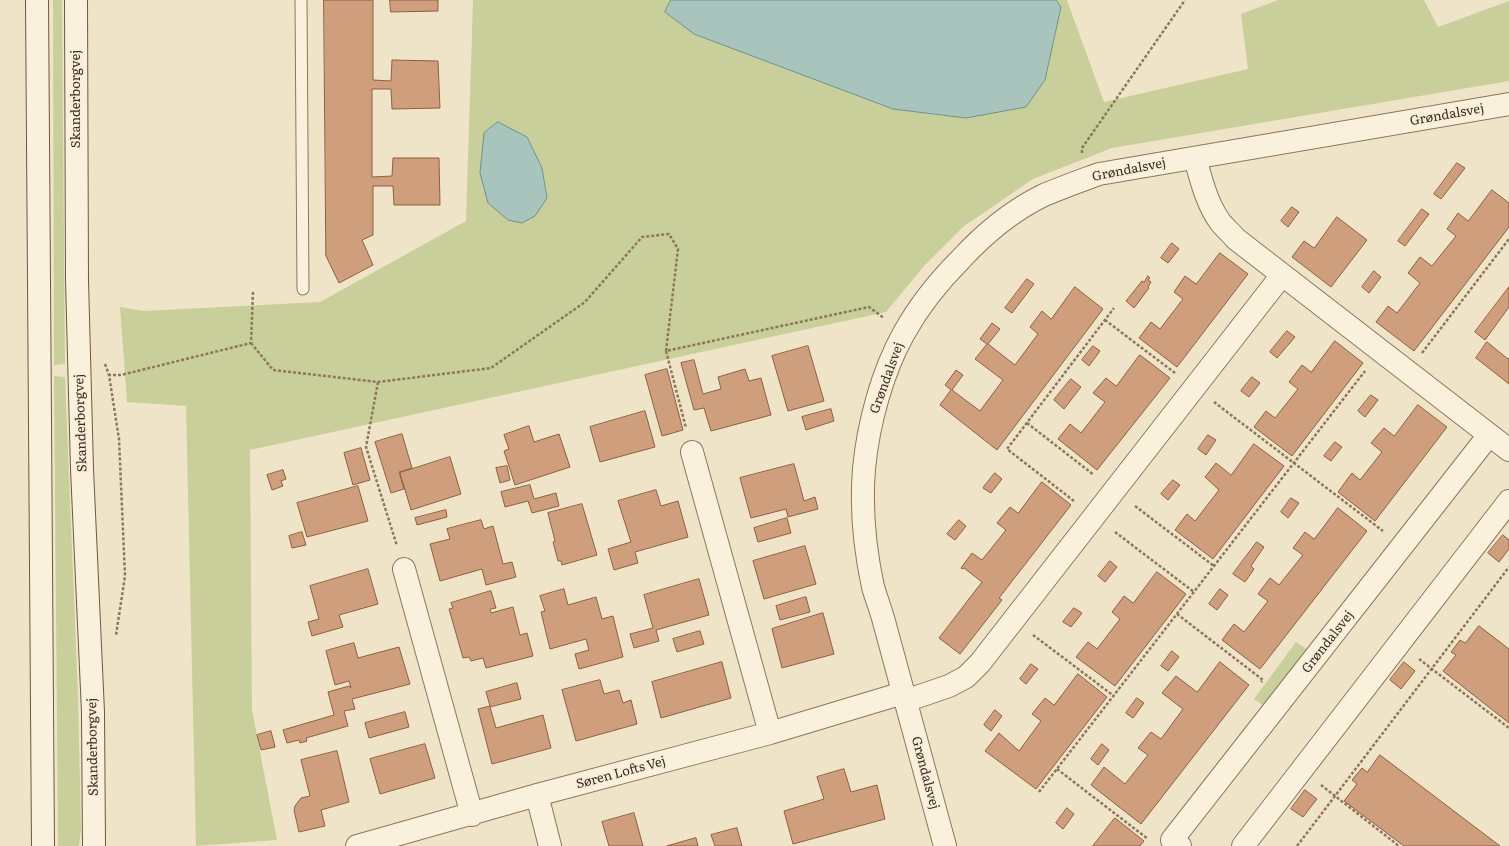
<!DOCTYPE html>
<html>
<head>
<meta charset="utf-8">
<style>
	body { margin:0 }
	canvas { display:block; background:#f0e4c8 }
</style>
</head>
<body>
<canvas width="1509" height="846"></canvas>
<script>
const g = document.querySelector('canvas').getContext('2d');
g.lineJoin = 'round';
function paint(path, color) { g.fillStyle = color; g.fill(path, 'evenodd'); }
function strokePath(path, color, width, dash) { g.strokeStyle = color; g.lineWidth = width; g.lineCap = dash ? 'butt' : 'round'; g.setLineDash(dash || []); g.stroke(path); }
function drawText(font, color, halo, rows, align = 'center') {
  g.font = font + ' Literata,serif'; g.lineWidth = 4; g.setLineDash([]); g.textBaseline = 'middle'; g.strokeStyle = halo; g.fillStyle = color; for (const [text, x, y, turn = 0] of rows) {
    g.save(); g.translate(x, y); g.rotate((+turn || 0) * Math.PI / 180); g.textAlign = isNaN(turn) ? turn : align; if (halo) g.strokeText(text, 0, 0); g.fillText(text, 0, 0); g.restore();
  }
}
const green = new Path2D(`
	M53 0H62L65 364 54 365Z
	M473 0H1067L1104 102 1248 69 1241 14 1278 0H1424L1438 27 1509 1V81L1112 148 1033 179 963 227 924 266 886 312 250 450 252 710 277 840 196 846 186 406 127 402 120 307 143 311 320 302 466 221Z
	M54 376 65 377 78 695 81 829 79 846H58Z
	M1296 642 1312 653 1269 710 1254 699Z`);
const water = new Path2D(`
	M671 0H1056L1061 7 1045 80 1026 107 966 118 893 109 694 34 665 12Z
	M498 122 527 137 542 168 547 198 535 216 522 223 508 220 488 203 480 173 484 133Z`);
const building = new Path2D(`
	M324 0H373V80L391 81 392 60 438 61 440 108 392 109 391 89H372V177L392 176 393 158H439L440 205H394L393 186H373V235L362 240 373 265 339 283 326 256Z
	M390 0H438V11L391 12Z
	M1457 163 1465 168 1441 199 1434 194Z
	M1492 190 1509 203V227L1414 351 1376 322 1388 306 1397 313 1420 283 1408 273 1420 257 1432 266 1456 236 1447 229 1458 213 1468 221Z
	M1292 207 1299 212 1288 227 1281 221Z
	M1422 209 1429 214 1405 246 1398 241Z
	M1337 217 1367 240 1331 287 1292 257 1304 241 1314 248Z
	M1172 243 1179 249 1168 263 1161 258Z
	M1220 253 1248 274 1177 367 1139 338 1151 322 1160 329 1183 299 1174 292 1185 276 1196 284Z
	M1374 271 1381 277 1369 293 1362 287Z
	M1148 276 1150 278 1148 280 1151 282 1148 287 1149 288 1134 308 1126 301 1142 281 1144 282Z
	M1027 279 1034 284 1012 313 1005 308Z
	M1075 287 1103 309 997 450 940 405 951 390 945 385 956 370 963 375 952 390 980 411 1003 380 975 359 987 344 980 339 992 323 1000 329 988 344 1015 365 1038 334 1030 327 1042 311 1051 319Z
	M1509 287V307L1485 340 1475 332Z
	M1287 331 1295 337 1277 358 1270 352Z
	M1335 341 1363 363 1292 456 1254 427 1266 411 1275 418 1298 389 1289 382 1302 365 1311 372Z
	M1487 342 1508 359 1509 358V384L1476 358Z
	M808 346 824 401 788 411 772 356Z
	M1093 346 1100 351 1089 366 1082 360Z
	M1140 355 1170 378 1097 470 1058 439 1070 424 1081 433 1105 402 1093 393 1106 378 1116 386Z
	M694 360 703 394 721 389 718 377 745 369 749 381 761 378 771 415 711 431 704 408 694 410 681 363Z
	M667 369 683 430 662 436 645 375Z
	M1252 377 1260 383 1249 397 1241 391Z
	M1071 379 1081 387 1064 409 1054 400Z
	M1371 395 1378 400 1365 417 1358 411Z
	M1418 405 1447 427 1375 521 1338 492 1352 473 1360 480 1382 452 1371 443 1384 428 1394 436Z
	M831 409 834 421 806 430 802 417Z
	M645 411 655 447 600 462 590 427Z
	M529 426 534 442 559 434 570 467 515 485 504 451 509 449 504 435Z
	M402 434 412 468 399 472 404 489 391 493 375 442Z
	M1208 435 1216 440 1206 455 1198 449Z
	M1335 442 1342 447 1331 461 1324 456Z
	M1254 444 1284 466 1213 559 1175 530 1187 514 1195 521 1219 490 1205 477 1216 463 1231 475Z
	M361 448 370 480 353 485 344 453Z
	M450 457 461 494 411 510 400 473Z
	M794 464 804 501 815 497 818 509 788 517 786 509 751 518 740 478Z
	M507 466 510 480 500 483 496 468Z
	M283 470 286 479 281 481 283 486 272 490 267 475Z
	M995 473 1002 479 991 493 983 488Z
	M1173 480 1180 485 1168 500 1161 494Z
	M1042 482 1071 505 999 598 1002 600 960 654 939 638 982 582 964 568 962 569 961 568 972 553 982 560 1006 530 997 523 1010 507 1018 513Z
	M530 485 534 499 556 493 559 506 532 513 528 501 505 507 501 492Z
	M358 486 368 521 307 537 297 503Z
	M656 490 661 506 678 501 688 537 635 552 638 563 614 570 608 549 631 542 618 501Z
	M1291 498 1299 503 1288 518 1281 512Z
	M582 504 597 555 562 565 561 561H558L553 542 555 541 548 513Z
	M1338 508 1367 531 1260 669 1222 640 1234 624 1244 632 1268 601 1258 594 1270 578 1279 585 1303 555 1293 548 1305 532 1314 539Z
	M446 510 447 517 417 525 415 518Z
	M787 518 791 533 758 542 754 528Z
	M481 520 484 529 493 526 503 564 512 562 516 577 486 585 482 569 440 581 430 544 450 539 447 529Z
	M959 520 966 526 955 540 947 534Z
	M302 532 306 545 292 548 289 536Z
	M1503 535 1509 540V549L1499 562 1488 553Z
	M1257 542 1264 547 1251 566 1254 569 1245 582 1233 574Z
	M805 546 816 584 764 599 753 561Z
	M1110 561 1117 567 1105 582 1098 576Z
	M368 569 378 604 339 615 343 627 312 636 308 622 319 619 310 586Z
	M1157 572 1186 594 1115 686 1076 657 1088 642 1097 649 1120 619 1112 612 1124 596 1133 603Z
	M699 579 709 615 656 630 659 641 634 648 630 634 653 628 644 595Z
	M564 589 568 605 596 597 602 619 613 616 623 657 579 669 575 654 589 650 586 639 550 649 541 612 545 611 540 596Z
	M1220 589 1228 595 1217 610 1209 604Z
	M491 591 496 608 490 609 491 613 513 607 520 635 527 633 533 656 486 668 483 658 471 661 469 657 463 658 449 609 453 608 451 603Z
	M806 597 810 612 780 620 776 606Z
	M1074 608 1082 613 1071 627 1063 622Z
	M823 613 834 654 782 668 772 629Z
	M1479 626 1509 649V723L1443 671 1456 655 1451 652 1460 640 1465 643Z
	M700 631 704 644 677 652 673 639Z
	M354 643 358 658 399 647 410 684 352 699 355 709 344 711 348 726 306 738 307 741 300 743 299 740 287 743 283 730 334 715 328 692 349 686 351 688 349 681 335 685 326 651Z
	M1172 651 1179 657 1168 671 1161 666Z
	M722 662 731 698 661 718 652 682Z
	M1220 662 1249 685 1141 824 1091 785 1104 767 1125 784 1148 755 1138 748 1151 732 1161 739 1183 709 1162 693 1176 676 1197 692Z
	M1404 662 1415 671 1401 689 1390 680Z
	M1031 664 1038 669 1026 684 1020 679Z
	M1078 674 1107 697 1036 789 985 751 999 733 1019 751 1041 721 1032 714 1045 698 1054 705Z
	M600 680 604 694 619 690 623 703 631 700 637 724 576 741 562 690Z
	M517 683 521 699 490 707 496 728 543 715 551 748 492 764 478 709 490 706 486 692Z
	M1137 698 1144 703 1133 718 1126 713Z
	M995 710 1002 716 991 731 984 725Z
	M405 712 409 727 369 738 365 723Z
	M271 731 275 747 261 750 257 735Z
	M425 744 435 778 380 794 370 759Z
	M1102 744 1109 750 1098 765 1091 759Z
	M337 751 349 802 321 810 325 826 299 832 294 810 295 806 301 798 310 796 301 760Z
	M1380 755 1500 846H1404L1344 801 1357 784 1352 780 1362 768 1367 772Z
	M844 769 851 792 877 785 885 819 793 844 784 811 824 799 817 777Z
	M1305 790 1317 799 1303 817 1291 809Z
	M1067 808 1074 814 1063 829 1056 823Z
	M634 813 643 846H609L602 822Z
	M1115 818 1144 841 1140 846H1093Z
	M737 828 742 846H715L711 835Z
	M696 838 698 846H667Z`);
const path = new Path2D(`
	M1082 153V148L1185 0
	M1105 320 1175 373
	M251 343 273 370 378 382 491 368 585 302 642 237 669 234 678 249 666 351 869 307 884 318
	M666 351 686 428
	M1422 353 1509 239
	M105 364 109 375 119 439 125 576 116 635
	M108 375H121L251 343 253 292
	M378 382 366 447 397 546
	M1214 402 1383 531
	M1027 423 1094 475
	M1074 501 1007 449 1114 308
	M1135 506 1214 566
	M1115 532 1194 592
	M1177 614 1263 680 1261 682
	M1033 635 1114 696
	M1419 659 1509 728
	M1057 769 1148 839
	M1321 785 1399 846
	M1039 792 1365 371
	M1297 846 1509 567`);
const service = new Path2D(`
	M301 0 303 289`);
const minor = new Path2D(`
	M1195 158C1201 179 1207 205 1221 223 1225 228 1231 233 1236 239L1509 450
	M692 452 770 733
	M404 569 472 815
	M905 701 949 686 966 677 980 663 1282 275
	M537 795 550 846
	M357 846 537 795 770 733 903 693
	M1180 846 1172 840 1489 435
	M1243 846 1509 501`);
const tertiary = new Path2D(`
	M945 846 883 618C880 608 876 597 873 587 865 550 861 506 864 469 868 425 882 372 904 333 919 306 939 281 961 259 984 234 1012 211 1042 196 1060 188 1080 181 1099 174L1509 104`);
const secondary = new Path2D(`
	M37 0 43 846
	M76 0 77 280 82 469 93 712 94 846`);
const streetNames = [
	["Skanderborgvej",76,99,-90],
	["Grøndalsvej",1447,115,-10],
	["Grøndalsvej",1129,170,-11],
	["Grøndalsvej",887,378,-70],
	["Skanderborgvej",81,423,-92],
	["Grøndalsvej",1328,642,-52],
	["Skanderborgvej",93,747,-91],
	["Søren Lofts Vej",621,773,-15],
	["Grøndalsvej",925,773,75]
];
paint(green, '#c9cf9b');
paint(water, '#a9c4bc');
strokePath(water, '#6f938a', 1);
paint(building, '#cf9f7d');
strokePath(building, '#8d5f41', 1);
strokePath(service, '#8d765c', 13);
strokePath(minor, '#8d765c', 24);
strokePath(tertiary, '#8d765c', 24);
strokePath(secondary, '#6f573f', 24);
strokePath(path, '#8d765c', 2.5, [3, 2]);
strokePath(service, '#faf1dc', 11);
strokePath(minor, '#faf1dc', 22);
strokePath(tertiary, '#faf1dc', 22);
strokePath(secondary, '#faf1dc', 22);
drawText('13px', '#3d2e20', '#f7eed8', streetNames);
</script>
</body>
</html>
